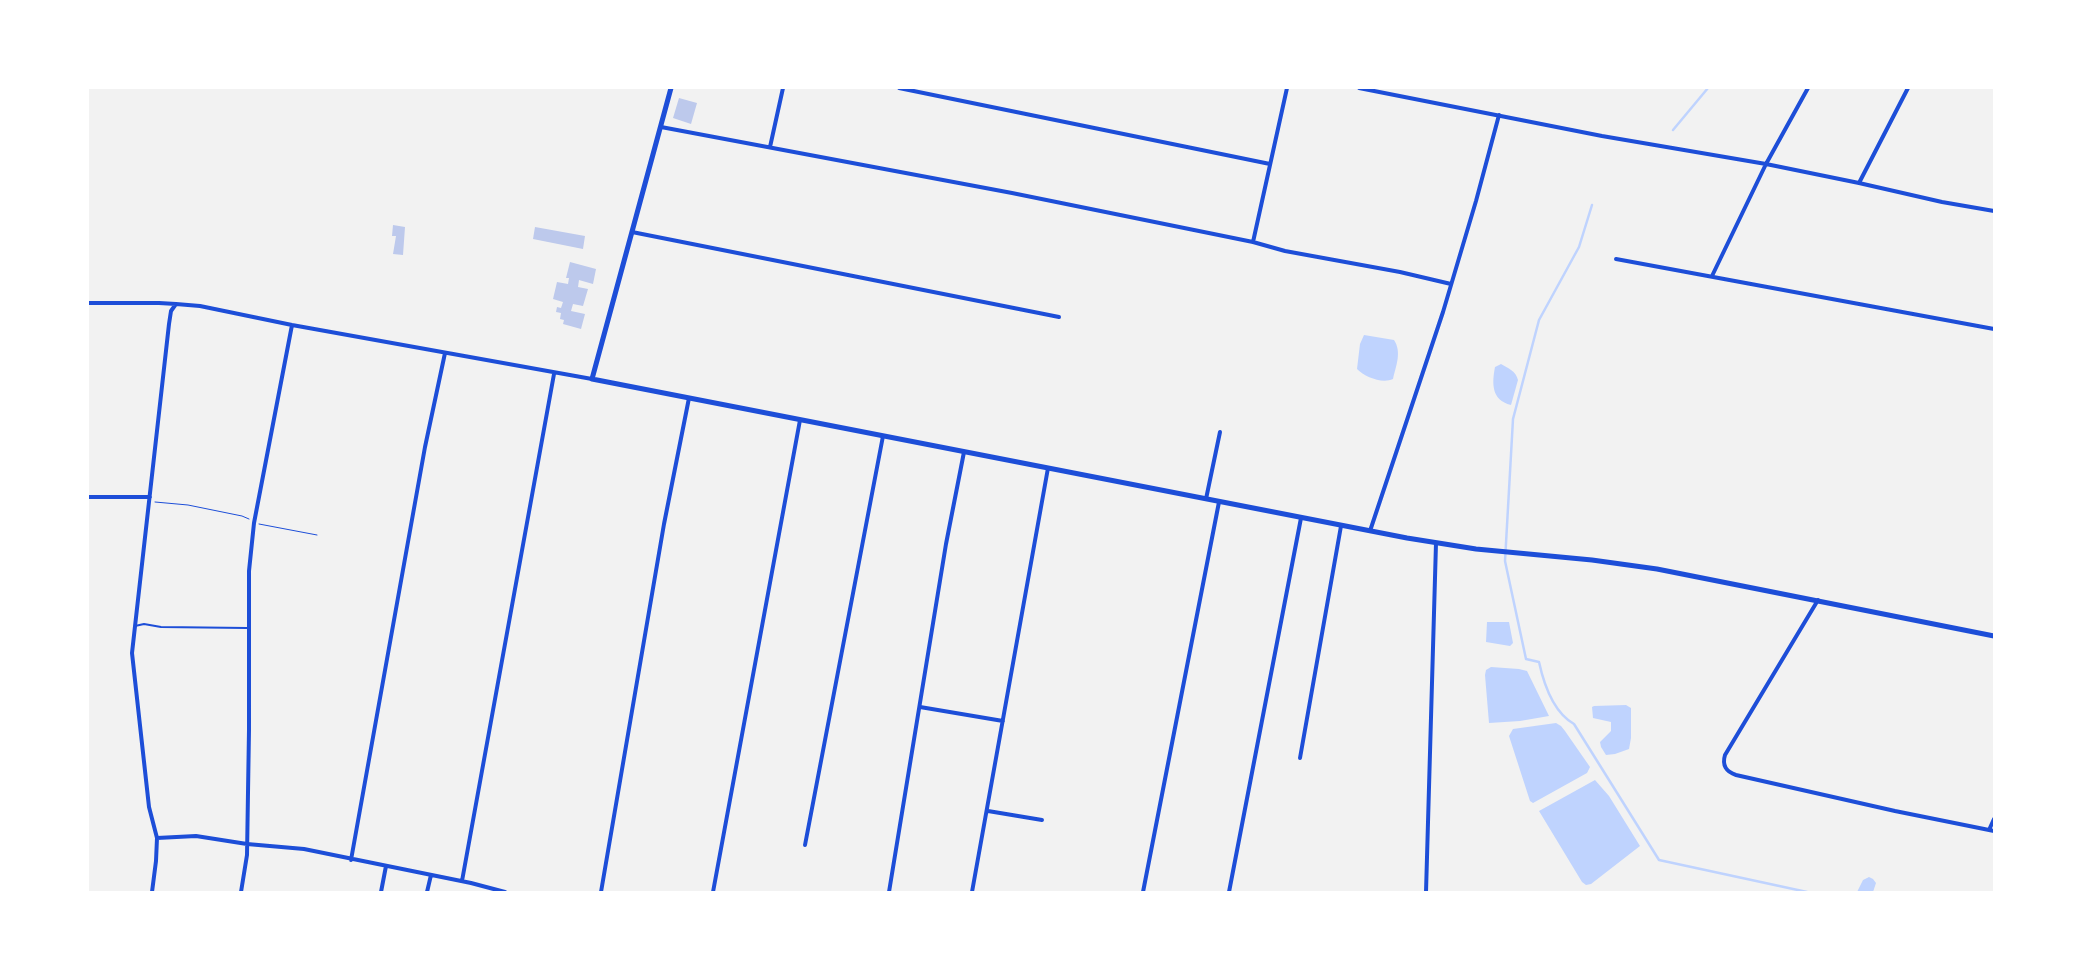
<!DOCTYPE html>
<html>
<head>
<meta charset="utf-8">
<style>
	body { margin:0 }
	#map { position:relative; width:2082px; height:980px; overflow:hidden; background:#f2f2f2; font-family:"Archivo Narrow",sans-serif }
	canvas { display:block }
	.frame { position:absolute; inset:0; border:89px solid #fff; pointer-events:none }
</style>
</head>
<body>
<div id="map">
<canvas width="2082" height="980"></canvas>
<div class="frame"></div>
</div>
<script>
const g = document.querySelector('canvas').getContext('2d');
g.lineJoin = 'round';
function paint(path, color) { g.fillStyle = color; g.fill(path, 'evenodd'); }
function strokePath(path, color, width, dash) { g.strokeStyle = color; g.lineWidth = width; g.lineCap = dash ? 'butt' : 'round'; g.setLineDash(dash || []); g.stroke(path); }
const water = new Path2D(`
	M1364 335 1394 340C1402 352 1396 366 1393 379 1382 384 1365 377 1357 369L1360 344Z
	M1501 364C1508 368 1516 371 1518 380L1511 405C1491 400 1492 383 1495 367Z
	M1487 622H1509L1513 643 1510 646 1486 642Z
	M1491 667 1519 669 1527 671 1549 716 1520 721 1489 723 1485 675 1486 670Z
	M1626 705 1631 708V738L1629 749 1615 754 1606 755 1601 747 1600 742 1611 731V722L1593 718 1592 707 1594 706Z
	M1556 723 1561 726 1565 731 1590 767 1587 773 1533 803 1530 801 1509 736 1513 729Z
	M1595 780 1609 796 1640 846 1591 884 1586 885 1582 882 1539 811Z
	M1869 877 1873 879 1876 883 1873 892H1857L1863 880Z`);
const stream = new Path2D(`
	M1673 130 1708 88
	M1592 205 1579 247 1539 320 1513 419 1505 561 1526 659 1539 662C1544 685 1553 712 1574 724L1659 860 1807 892`);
const building = new Path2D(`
	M679 98 697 103 691 124 673 118Z
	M393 225 405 227 403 255 393 254 396 236H392Z
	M535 227 585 236 583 249 533 239Z
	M570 262 596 269 593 284 579 280 578 287 588 289 583 306 573 304 571 311 585 314 581 329 563 324 564 320 560 319 561 313 556 312 557 307 561 308 563 302 553 299 557 282 568 284 569 278H566Z`);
const path = new Path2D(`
	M155 502 188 505 242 516 249 519
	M259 524 317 535`);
const service = new Path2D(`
	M135 626 144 624 161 627 247 628`);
const minor = new Path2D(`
	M899 88 1270 164
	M1359 88 1602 136 1766 164 1859 183 1942 202 1994 211
	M661 127 1012 193 1253 242 1285 251 1400 272 1451 284
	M770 147 783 88
	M1859 183 1908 88
	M632 232 1059 317
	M1253 242 1287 88
	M1616 259 1994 329
	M1712 276 1766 164 1808 88
	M88 303H159L176 304
	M88 497H150
	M1206 499 1220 432
	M1370 531 1443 312 1476 201 1499 115
	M1818 600 1725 755C1722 765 1726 772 1736 775L1895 811 1994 831
	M920 707 1003 721
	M1300 758 1341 526
	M988 811 1042 820
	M1989 830 1994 819
	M157 838 196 836 247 844 304 849 471 883 505 892
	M805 845 883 436
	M351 860 425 447 445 353
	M462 881 554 374
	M152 892 156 861 157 838 149 807 132 653 169 324 171 311 176 304 200 306 292 325 592 379
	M241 892 247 855 249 730V571L254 523 292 325
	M381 892 386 866
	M427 892 431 875
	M601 892 664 524 689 398
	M713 892 800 420
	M889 892 946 544 964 452
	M972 892 1048 468
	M1143 892 1219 502
	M1229 892 1301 518
	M1426 892 1436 543`);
const tertiary = new Path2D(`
	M671 88 592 379 1407 538 1476 549 1592 560 1657 569 1994 636`);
paint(water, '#bfd3fe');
strokePath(stream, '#bfd3fe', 2.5);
paint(building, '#bdc9ec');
strokePath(path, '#1d4ed8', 1);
strokePath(service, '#1d4ed8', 2);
strokePath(minor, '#1d4ed8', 4);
strokePath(tertiary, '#1d4ed8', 5);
</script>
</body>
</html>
